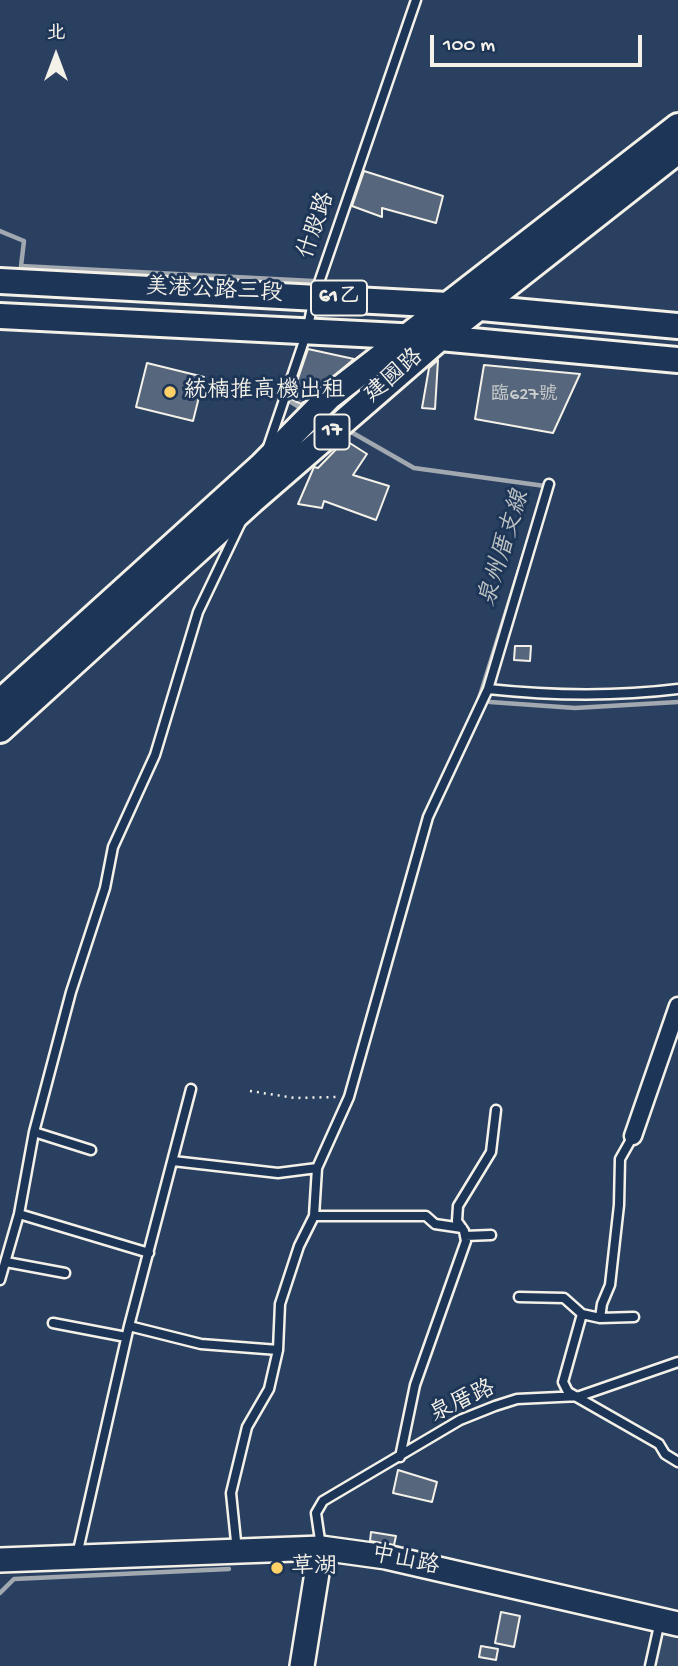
<!DOCTYPE html>
<html>
<head>
<meta charset="utf-8">
<style>
	body { margin:0 }
	#map { position:relative; width:678px; height:1666px; overflow:hidden; background:#2a4060; font-family:"Gochi Hand","LXGW WenKai TC",sans-serif }
	canvas { display:block }
	.north { position:absolute; left:21px; top:21px; width:70px; height:70px; -webkit-text-stroke:5px #1d3557; paint-order:stroke; rotate:0deg; font-size:19px; font-weight:700; line-height:28px; text-align:center; color:#f4f1e8 }
	.north::after { content:''; display:block; margin:auto; width:24px; height:32px; background:#f4f1e8; clip-path:polygon(50% 0,100% 100%,50% 72%,0 100%) }
	.scale { position:absolute; left:430px; top:35px; width:212px; height:32px; box-sizing:border-box; border:4px solid #f4f1e8; border-top:0; padding-left:9px; font-size:21px; line-height:24px; white-space:nowrap; color:#f4f1e8; -webkit-text-stroke:5px #1d3557; paint-order:stroke }
</style>
</head>
<body>
<div id="map">
<canvas width="678" height="1666"></canvas>
<div class="north">北</div>
<div class="scale">100 m</div>
</div>
<script>
const g = document.querySelector('canvas').getContext('2d');
g.lineJoin = 'round';
function paint(path, color) { g.fillStyle = color; g.fill(path, 'evenodd'); }
function strokePath(path, color, width, dash) { g.strokeStyle = color; g.lineWidth = width; g.lineCap = dash ? 'butt' : 'round'; g.setLineDash(dash || []); g.stroke(path); }
function drawText(font, color, halo, rows, align = 'center') {
  g.font = font + ' "Gochi Hand","LXGW WenKai TC",sans-serif'; g.lineWidth = 6; g.setLineDash([]); g.textBaseline = 'middle'; g.strokeStyle = halo; g.fillStyle = color; for (const [text, x, y, turn = 0] of rows) {
    g.save(); g.translate(x, y); g.rotate((+turn || 0) * Math.PI / 180); g.textAlign = isNaN(turn) ? turn : align; if (halo) g.strokeText(text, 0, 0); g.fillText(text, 0, 0); g.restore();
  }
}
const built = new Path2D(`
	M660 1632 678 1636V1666H654Z`);
const stream = new Path2D(`
	M0 231 24 241 21 266 313 281 311 288
	M286 399 304 410
	M346 429 414 468 545 486 543 490
	M478 702 535 519
	M490 702 575 708 678 702
	M0 1593 14 1579 229 1569`);
const building = new Path2D(`
	M364 171 443 196 436 223 382 208V217L352 206Z
	M308 349 354 359 301 404 291 399Z
	M438 360 435 409 422 408 429 368Z
	M147 363 204 377 193 421 136 407Z
	M484 365 580 374 553 433 475 419Z
	M345 440 367 454 353 475 389 486 376 520 324 501 322 508 298 504 314 467 318 468Z
	M515 646H531L530 661 514 660Z
	M398 1470 437 1482 432 1502 393 1493Z
	M371 1532 396 1536 394 1545 370 1541Z
	M501 1612 520 1616 514 1647 495 1643Z
	M481 1646 498 1649 496 1660 479 1657Z`);
const path = new Path2D(`
	M250 1091 295 1098 337 1097`);
const lane = new Path2D(`
	M268 447 307 332 314 297 416 0
	M488 689C553 696 614 697 678 689
	M34 1132 91 1150
	M633 1136 620 1159 619 1205 610 1285 602 1304 600 1318 582 1314 563 1382 568 1392 659 1444 665 1454 678 1462
	M173 1161 278 1173 317 1168
	M19 1214 149 1253
	M314 1216H426L435 1224 462 1228
	M465 1236 491 1235
	M6 1262 65 1273
	M0 1280 19 1214 34 1132 71 992 105 888 113 847 155 755 198 612 241 522
	M519 1297 564 1298 582 1314
	M600 1318 634 1317
	M53 1323 126 1337
	M129 1326 201 1344 278 1350
	M400 1457 415 1385 466 1241 464 1231 457 1221 458 1206 491 1152 496 1110
	M321 1547 316 1513 323 1501 460 1420 495 1406 517 1399 580 1396 678 1362
	M237 1551 231 1493 247 1427 269 1389 278 1350 280 1304 299 1246 314 1216 317 1168 349 1097 428 817 488 689 549 484
	M77 1555 129 1326 191 1089
	M650 1666 660 1621`);
const street = new Path2D(`
	M633 1136 678 1006`);
const secondary = new Path2D(`
	M0 1560 321 1548 386 1557 678 1624
	M302 1666 321 1548`);
const primary = new Path2D(`
	M0 281 448 305 678 326
	M0 316 440 338 678 360
	M0 702 262 465 329 397 678 126
	M0 730 252 501 440 338 678 151`);
const markers = [
	[170,392,7,"#ffd166"],
	[277,1568,7,"#ffd166"]
];
const numberNames = [
	["臨627號",524,396]
];
const shields = [
	[339,298,56],
	[332,432,35]
];
const shieldNames = [
	["61乙",339,298],
	["17",332,432]
];
const streetNames = [
	["什股路",318,226,-71],
	["美港公路三段",214,292,3],
	["建國路",395,377,-41],
	["泉厝路",463,1403,-25],
	["中山路",405,1562,12]
];
const poiNames = [
	["統楠推高機出租",184,392],
	["草湖",291,1568]
];
const waterNames = [
	["泉州厝支線",506,549,-73]
];
paint(built, '#374c69');
strokePath(stream, '#a1a8b0', 4.5);
paint(building, '#56677d');
strokePath(building, '#f4f1e8', 2);
strokePath(lane, '#f4f1e8', 13);
strokePath(street, '#f4f1e8', 21);
strokePath(secondary, '#f4f1e8', 28);
strokePath(primary, '#f4f1e8', 30);
strokePath(path, '#f4f1e8', 2.5, [2, 5]);
strokePath(lane, '#1d3557', 8);
strokePath(street, '#1d3557', 16);
strokePath(secondary, '#1d3557', 23);
strokePath(primary, '#1d3557', 24);
for (const [x, y, r, color] of markers) { const dot = new Path2D(); dot.arc(x, y, r, 0, 2 * Math.PI); g.fillStyle = color; g.fill(dot); strokePath(dot, '#1d3557', 2.5); }
drawText('19px', '#cccecd', null, numberNames);
for (const [x, y, w] of shields) { const box = new Path2D(); box.roundRect(x - w / 2, y - 17.5, w, 35, 5); g.fillStyle = '#1d3557'; g.fill(box); strokePath(box, '#f4f1e8', 2); }
drawText('bold 21px', '#f4f1e8', null, shieldNames);
drawText('23px', '#f4f1e8', '#1d3557', streetNames);
drawText('23px', '#f4f1e8', '#1d3557', poiNames, 'left');
drawText('italic 24px', '#bdc1c2', '#1d3557', waterNames);
</script>
</body>
</html>
